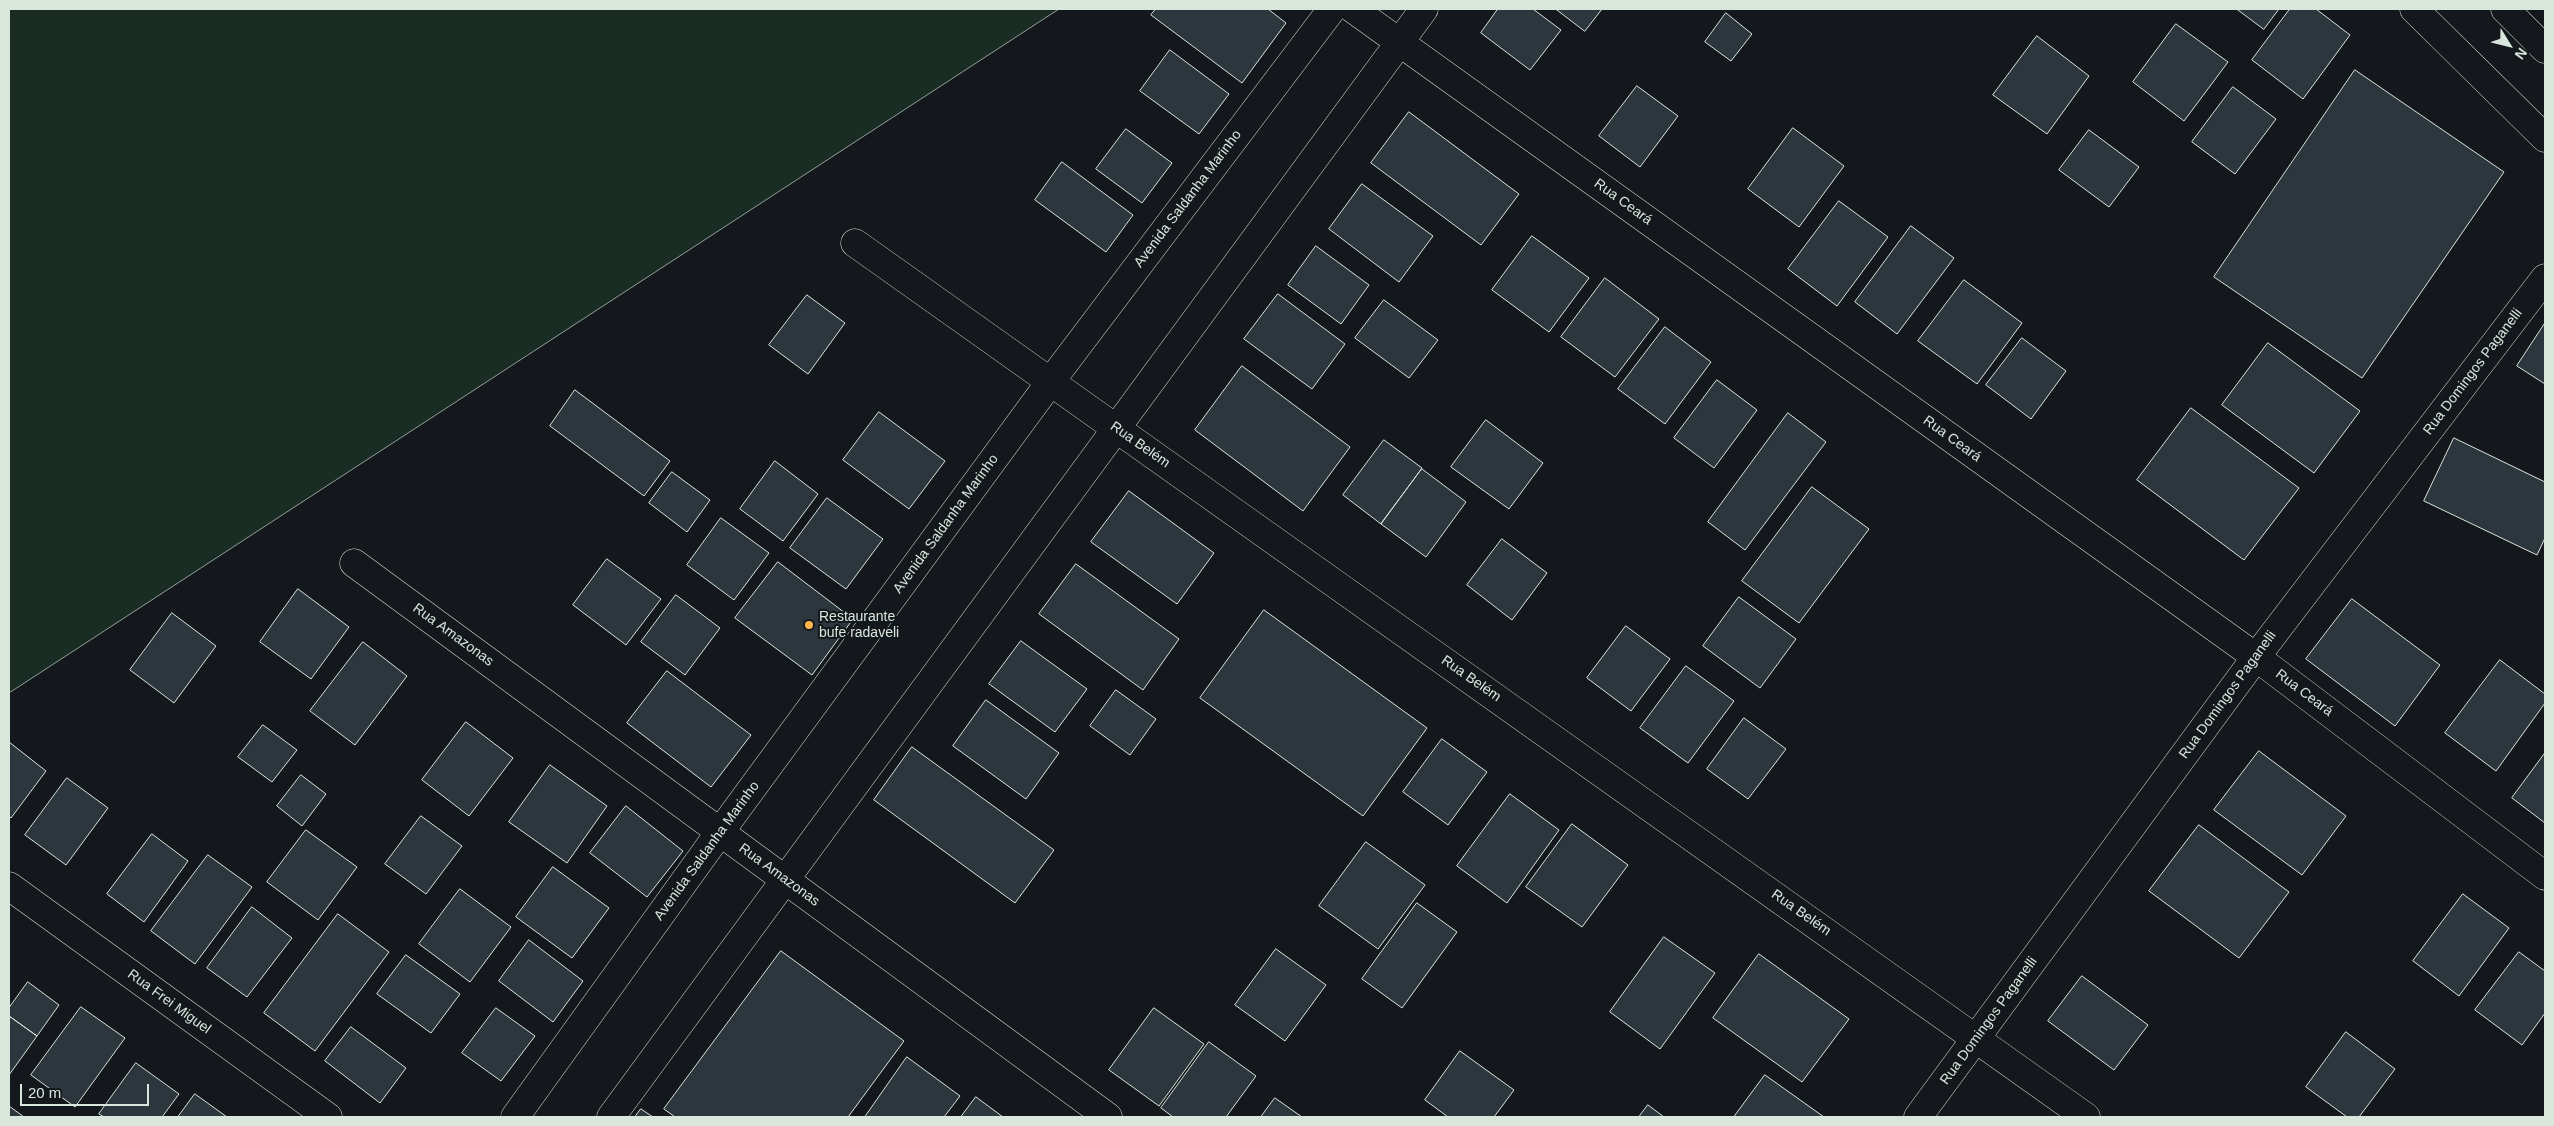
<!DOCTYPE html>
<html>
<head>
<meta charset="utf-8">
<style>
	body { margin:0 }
	#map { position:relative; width:2554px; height:1126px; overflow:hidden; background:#14181c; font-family:Helvetica,sans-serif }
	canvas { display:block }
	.frame { position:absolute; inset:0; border:10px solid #d8e6dc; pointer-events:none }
	.north { position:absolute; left:2484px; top:20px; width:50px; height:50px; -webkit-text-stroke:4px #14181c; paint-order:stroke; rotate:126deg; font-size:14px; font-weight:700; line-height:20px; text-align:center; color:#d8e6dc }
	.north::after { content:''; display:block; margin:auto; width:18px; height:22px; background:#d8e6dc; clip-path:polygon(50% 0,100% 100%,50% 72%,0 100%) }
	.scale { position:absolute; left:20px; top:1084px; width:129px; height:22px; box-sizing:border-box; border:2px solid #d8e6dc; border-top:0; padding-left:6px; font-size:15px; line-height:18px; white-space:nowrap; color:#d8e6dc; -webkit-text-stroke:4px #14181c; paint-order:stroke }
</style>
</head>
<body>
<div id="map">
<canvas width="2554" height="1126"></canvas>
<div class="frame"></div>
<div class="north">N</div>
<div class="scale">20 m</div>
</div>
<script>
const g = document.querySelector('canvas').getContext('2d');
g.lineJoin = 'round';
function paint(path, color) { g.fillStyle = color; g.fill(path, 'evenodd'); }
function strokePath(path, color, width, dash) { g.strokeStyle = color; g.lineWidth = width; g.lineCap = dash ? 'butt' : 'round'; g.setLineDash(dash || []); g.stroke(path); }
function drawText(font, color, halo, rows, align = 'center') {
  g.font = font + ' Helvetica,sans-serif'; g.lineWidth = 4; g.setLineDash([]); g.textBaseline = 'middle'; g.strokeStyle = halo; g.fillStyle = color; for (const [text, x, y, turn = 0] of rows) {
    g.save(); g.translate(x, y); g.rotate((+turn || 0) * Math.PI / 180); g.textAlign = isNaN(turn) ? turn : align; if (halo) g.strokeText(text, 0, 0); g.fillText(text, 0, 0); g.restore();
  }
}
const green = new Path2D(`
	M9 9H1059L9 693Z`);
const building = new Path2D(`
	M1156 9H1268L1286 23 1242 83 1151 15Z
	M1498 9H1533L1561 30 1530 70 1481 33Z
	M1556 9H1602L1585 31Z
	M2237 9H2279L2264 29Z
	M2290 9H2316L2350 35 2303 99 2252 60Z
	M1726 13 1752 34 1731 61 1705 42Z
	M2176 24 2228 62 2184 121 2133 82Z
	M2037 36 2089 76 2047 134 1993 95Z
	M1170 50 1229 94 1199 134 1140 91Z
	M2355 70 2504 172 2362 378 2214 277Z
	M1637 86 1678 116 1640 167 1599 136Z
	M2233 87 2276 119 2235 174 2192 142Z
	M1409 112 1519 194 1481 245 1371 163Z
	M1793 128 1844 166 1799 227 1748 189Z
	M1126 129 1172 163 1142 203 1096 169Z
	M2089 130 2139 167 2109 207 2059 170Z
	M1062 162 1133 215 1106 252 1035 200Z
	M1362 184 1433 236 1399 282 1329 229Z
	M1839 201 1888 237 1837 306 1788 269Z
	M1911 226 1954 258 1897 334 1855 302Z
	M1532 236 1589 278 1549 332 1492 290Z
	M1316 246 1369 285 1341 324 1288 285Z
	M1605 278 1659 319 1615 377 1561 337Z
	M1964 280 2022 323 1977 384 1918 341Z
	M1278 294 1345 344 1312 389 1244 339Z
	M807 295 845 323 808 374 769 345Z
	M1384 300 1438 340 1409 378 1355 338Z
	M2545 323V384L2517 366Z
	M1665 327 1711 362 1665 424 1618 389Z
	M2022 338 2066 371 2031 419 1986 385Z
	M2268 343 2360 411 2314 473 2222 405Z
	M1242 366 1350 447 1303 511 1195 430Z
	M1717 380 1757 410 1714 468 1674 438Z
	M575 390 670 461 644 496 550 426Z
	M2191 408 2299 488 2244 560 2137 480Z
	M879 412 945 461 909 509 843 460Z
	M1788 413 1826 442 1745 550 1708 522Z
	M1486 420 1543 463 1509 509 1451 467Z
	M2454 438 2545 482V538L2537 555 2424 501Z
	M1384 440 1422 468 1381 524 1343 495Z
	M775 461 818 494 783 541 740 509Z
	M1422 469 1466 502 1426 557 1381 524Z
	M672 472 710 500 687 532 649 503Z
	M1812 487 1869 529 1799 623 1742 581Z
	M1129 491 1214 553 1177 604 1091 542Z
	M827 498 883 539 846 589 790 548Z
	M721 518 769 553 734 600 687 565Z
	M1502 539 1547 573 1512 620 1467 585Z
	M607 559 661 599 626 645 573 605Z
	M778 562 853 619 812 675 735 618Z
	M1076 564 1179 639 1143 690 1039 614Z
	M298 589 349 627 311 679 260 642Z
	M676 595 720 628 685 675 641 642Z
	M1739 597 1796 639 1760 688 1703 646Z
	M2352 599 2440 665 2395 726 2306 659Z
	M1264 610 1427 728 1363 816 1200 698Z
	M172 613 216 646 174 703 130 670Z
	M1626 626 1670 659 1631 711 1587 678Z
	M1021 641 1087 689 1055 732 989 684Z
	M363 642 407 676 355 745 310 711Z
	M2500 660 2545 694V703L2496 771 2445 733Z
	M1686 666 1734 701 1688 763 1640 728Z
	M667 671 751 735 711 787 627 723Z
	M1116 690 1156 719 1130 755 1090 726Z
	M986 700 1059 753 1026 799 953 746Z
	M1744 718 1786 749 1748 799 1707 769Z
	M466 722 513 758 469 816 422 780Z
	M263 725 297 750 272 782 238 757Z
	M1442 739 1487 772 1448 825 1403 792Z
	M9 742 46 771 11 818 9 816Z
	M912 747 1054 850 1015 903 874 800Z
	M2259 751 2346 816 2302 875 2214 810Z
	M2545 753V823L2512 798Z
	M550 765 607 806 567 863 509 822Z
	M301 775 326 794 302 826 277 806Z
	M67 778 108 808 66 865 25 835Z
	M1510 794 1559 830 1507 903 1457 866Z
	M626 806 683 851 647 897 590 853Z
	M421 816 462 846 426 894 385 864Z
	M1572 824 1628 865 1582 927 1526 887Z
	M2199 825 2289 892 2239 958 2149 891Z
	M306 830 357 867 318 920 267 882Z
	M152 834 188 861 144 922 107 894Z
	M1366 842 1425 885 1378 949 1319 906Z
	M208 855 252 887 195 964 151 931Z
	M553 867 609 908 572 958 516 917Z
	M460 889 511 927 470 982 419 944Z
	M2463 894 2509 928 2459 996 2413 961Z
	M1417 903 1457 932 1402 1008 1362 979Z
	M252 907 292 938 247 997 207 968Z
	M338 914 389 952 315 1051 264 1013Z
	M1664 937 1715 973 1660 1049 1610 1012Z
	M529 940 583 981 553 1022 499 981Z
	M1276 949 1326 985 1285 1041 1235 1005Z
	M781 951 904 1041 848 1117H675L664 1109Z
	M2519 952 2545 971V1013L2522 1045 2475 1010Z
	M1759 954 1849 1019 1802 1082 1713 1018Z
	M406 955 460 994 431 1033 377 994Z
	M2082 976 2148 1025 2114 1070 2048 1021Z
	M28 982 59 1005 37 1036 9 1016V1008Z
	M81 1007 125 1038 75 1107 31 1075Z
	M496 1008 535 1036 501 1081 462 1053Z
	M1154 1008 1204 1044 1159 1106 1109 1070Z
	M9 1016 37 1036 9 1075Z
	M351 1027 406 1068 380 1103 325 1061Z
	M2346 1032 2395 1069 2359 1117H2347L2306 1087Z
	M1209 1042 1256 1076 1226 1117H1173L1161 1108Z
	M1460 1051 1514 1090 1494 1117H1448L1425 1100Z
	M907 1057 960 1096 944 1117H865Z
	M136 1063 179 1094 162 1117H104L99 1114Z
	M1765 1075 1824 1117H1734Z
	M195 1094 227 1117H178Z
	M976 1097 1003 1117H961Z
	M1275 1098 1302 1117H1261Z
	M1648 1105 1664 1117H1639Z
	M9 1106 24 1117H9Z
	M641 1109 653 1117H635Z`);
const minor = new Path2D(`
	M1353 9 2256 657 2545 876
	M855 243 2086 1117
	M354 563 1108 1117
	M9 886 328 1117`);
const tertiary = new Path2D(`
	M515 1117 720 832 1051 381 1332 9
	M611 1117 1424 9
	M1918 1117 2256 657 2545 278`);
const secondary = new Path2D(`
	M2414 9 2545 138
	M2505 9 2545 49`);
const markers = [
	[809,625,5,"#ffb74d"]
];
const streetNames = [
	["Avenida Saldanha Marinho",1188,199,-53],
	["Rua Ceará",1623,202,36],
	["Rua Domingos Paganelli",2473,372,-53],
	["Rua Ceará",1952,439,36],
	["Rua Belém",1140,445,35],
	["Avenida Saldanha Marinho",946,524,-54],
	["Rua Amazonas",453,635,36],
	["Rua Belém",1471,679,35],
	["Rua Ceará",2304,693,37],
	["Rua Domingos Paganelli",2228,695,-54],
	["Avenida Saldanha Marinho",707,851,-54],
	["Rua Amazonas",779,875,36],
	["Rua Belém",1801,913,35],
	["Rua Frei Miguel",169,1002,36],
	["Rua Domingos Paganelli",1989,1021,-54]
];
const poiNames = [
	["Restaurante",819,617],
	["bufe radaveli",819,633]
];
paint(green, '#1a2d24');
strokePath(green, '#939e99', 1);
paint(building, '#2c363c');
strokePath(building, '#d8e6dc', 1);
strokePath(minor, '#d8e6dc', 29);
strokePath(tertiary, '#d8e6dc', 29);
strokePath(secondary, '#d8e6dc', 29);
strokePath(minor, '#14181c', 28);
strokePath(tertiary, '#14181c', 28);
strokePath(secondary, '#14181c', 28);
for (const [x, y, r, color] of markers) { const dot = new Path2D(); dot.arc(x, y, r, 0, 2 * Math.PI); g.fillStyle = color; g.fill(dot); strokePath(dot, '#14181c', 2); }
drawText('14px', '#d8e6dc', '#14181c', streetNames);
drawText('14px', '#d8e6dc', '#14181c', poiNames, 'left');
</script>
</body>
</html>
